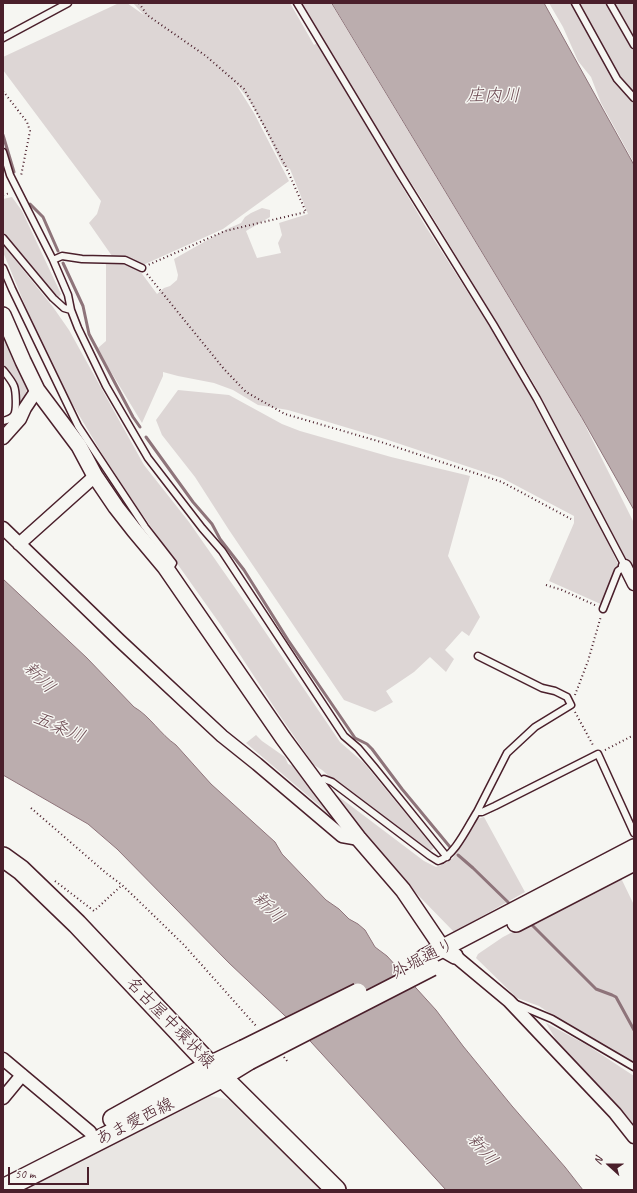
<!DOCTYPE html>
<html>
<head>
<meta charset="utf-8">
<style>
	body { margin:0 }
	#map { position:relative; width:637px; height:1193px; overflow:hidden; background:#f6f6f2; font-family:Caveat,sans-serif }
	canvas { display:block }
	.frame { position:absolute; inset:0; border:4px solid #4a1f2b; pointer-events:none }
	.north { position:absolute; left:589px; top:1145px; width:40px; height:40px; -webkit-text-stroke:3px #f6f6f2; paint-order:stroke; rotate:291deg; font-size:11px; font-weight:700; line-height:16px; text-align:center; color:#4a1f2b }
	.north::after { content:''; display:block; margin:auto; width:14px; height:18px; background:#4a1f2b; clip-path:polygon(50% 0,100% 100%,50% 72%,0 100%) }
	.scale { position:absolute; left:8px; top:1167px; width:81px; height:18px; box-sizing:border-box; border:2px solid #4a1f2b; border-top:0; padding-left:5px; font-size:12px; line-height:14px; white-space:nowrap; color:#4a1f2b; -webkit-text-stroke:3px #f6f6f2; paint-order:stroke }
</style>
</head>
<body>
<div id="map">
<canvas width="637" height="1193"></canvas>
<div class="frame"></div>
<div class="north">N</div>
<div class="scale">50 m</div>
</div>
<script>
const g = document.querySelector('canvas').getContext('2d');
g.lineJoin = 'round';
function paint(path, color) { g.fillStyle = color; g.fill(path, 'evenodd'); }
function strokePath(path, color, width, dash) { g.strokeStyle = color; g.lineWidth = width; g.lineCap = dash ? 'butt' : 'round'; g.setLineDash(dash || []); g.stroke(path); }
function drawText(font, color, halo, rows, align = 'center') {
  g.font = font + ' Caveat,"Klee One",sans-serif'; g.lineWidth = 3; g.setLineDash([]); g.textBaseline = 'middle'; g.strokeStyle = halo; g.fillStyle = color; for (const [text, x, y, turn = 0] of rows) {
    g.save(); g.translate(x, y); g.rotate((+turn || 0) * Math.PI / 180); g.textAlign = isNaN(turn) ? turn : align; if (halo) g.strokeText(text, 0, 0); g.fillText(text, 0, 0); g.restore();
  }
}
const built = new Path2D(`
	M200 1094 231 1100 322 1190H13Z`);
const green = new Path2D(`
	M119 3H127L144 15 133 3H290L314 45 317 43 426 227 533 394 603 532 618 564 603 605 549 581 574 523V516L502 478 385 439 288 410 258 405 233 390 214 383 178 376 163 372V376L142 423 108 367 98 348 106 341V264H124L140 271 157 294 164 288 170 286 177 280 178 275 174 259 227 229 241 223 245 217 251 213 262 208 270 210V217L246 231 257 258 281 253 278 243 282 235 279 223 308 214 290 169 283 166C272 145 252 96 234 83L237 86 254 113 289 181 223 229 143 265 130 259 112 256 89 223 97 214 101 201 3 70V57Z
	M301 3H331L582 419 634 523V574L534 384 421 198 369 118Z
	M549 3H634V163L601 103 591 77 578 61 563 27Z
	M12 197 22 211 61 294 59 297 55 296 3 232V199Z
	M3 245 53 307 69 330 144 465 189 522 249 608 340 742 364 763 434 848 429 852 333 780 322 770 314 765 278 713 220 624 137 507 104 457 70 400 32 322 3 252Z
	M3 325 29 384 21 406 18 405 17 384 4 365Z
	M178 390 229 395 282 424 300 431 391 457 470 476 448 556 480 617 469 636 462 631 445 650 454 659 446 672 430 657 414 672 386 691 393 702 375 712 344 700 229 530 195 477 162 435 156 420Z
	M256 735 262 741 285 757 288 764 302 770 343 829 321 807 246 743Z
	M330 790 424 861 436 867 444 864 453 858 477 819 484 817 525 892 454 932 414 891 383 856Z
	M620 876 634 905V1063L548 1012 539 1006 517 998 476 958 478 954 503 937Z
	M546 1023 587 1045 634 1076V1129L562 1050Z`);
const water = new Path2D(`
	M332 3H544L634 165V510L582 418Z
	M3 579 87 658 134 707C150 716 160 734 176 745L211 784 275 842 282 854 326 900 339 909 349 919 358 924 365 930 375 947 387 956 436 1010 463 1046 512 1106 565 1167 583 1190H446L301 1031 229 963 117 849 88 824 3 775Z`);
const stream = new Path2D(`
	M3 135 14 172
	M30 204 43 217 58 251
	M63 263 83 306 89 334 133 417 140 427
	M146 437 193 502 212 524 220 539 244 570 288 640 355 738 367 744 372 749 402 789 450 847
	M458 855 473 868 512 906
	M529 922 596 989 612 995 616 997 634 1030`);
const path = new Path2D(`
	M139 3 147 15 206 56 244 89 267 131 286 167 306 212 225 231 148 265
	M3 91 27 122 30 131 21 176
	M3 195 10 193
	M147 274 224 369 246 392 285 414 381 442 502 482 571 519
	M546 585 562 590 597 606
	M575 695 588 661 601 616
	M575 712 594 747
	M605 750 634 735
	M31 808 106 873 122 885 145 907 184 945 257 1027
	M55 881 94 911 121 886
	M284 1057 287 1061`);
const service = new Path2D(`
	M297 3 400 174 493 324 537 399 625 566 618 571 603 609
	M575 3 617 79 634 98
	M610 3 634 45
	M3 38 68 3
	M3 152 10 175 53 260
	M3 238 53 298 64 308 71 310 68 295 53 260 62 256 82 259 125 260 142 268
	M3 268 12 289 78 426 145 527 173 563 169 570
	M71 310 78 328 106 386 148 458 202 528 222 551 344 736 358 748 374 767 447 857
	M3 370C7 375 12 381 14 386 16 391 17 410 14 415 12 418 7 420 3 421
	M317 784 324 779 332 782 430 856 438 861C454 857 468 826 477 812H482L495 806 598 754 634 833
	M477 812 507 753 535 727 571 705 567 697 555 691 542 688 478 656
	M516 1004 552 1019 634 1067`);
const minor = new Path2D(`
	M3 438 20 419 25 408 37 390
	M3 528 119 640 222 736 257 764 342 836 359 839
	M19 544 95 476
	M625 566 634 584
	M455 956 509 1001 615 1113 634 1137
	M3 1059 90 1132
	M3 1098 22 1075`);
const tertiary = new Path2D(`
	M3 315 23 361 37 390 79 446 95 476 116 507 134 530 165 567 283 738 317 784 359 839 403 890 443 949 455 956`);
const secondary = new Path2D(`
	M516 923 634 862
	M424 958 634 848
	M210 1065 243 1049
	M223 1077 249 1061`);
const primary = new Path2D(`
	M3 857 21 870 77 924 210 1065 336 1190
	M113 1119 210 1065
	M3 1189 223 1077`);
const secondaryBridge = new Path2D(`
	M243 1049 358 992
	M249 1061 432 967`);
const streetNames = [
	["外堀通り",423,959,-27],
	["名古屋中環状線",170,1023,46],
	["あま愛西線",135,1122,-27]
];
const waterNames = [
	["庄内川",493,96],
	["新川",39,678,45],
	["五条川",59,728,23],
	["新川",268,908,45],
	["新川",482,1150,50]
];
paint(built, '#e9e6e3');
paint(green, '#ddd6d5');
paint(water, '#bbadae');
strokePath(water, '#8e747a', 1);
strokePath(stream, '#8e747a', 3);
strokePath(service, '#4a1f2b', 9);
strokePath(minor, '#4a1f2b', 15);
strokePath(tertiary, '#4a1f2b', 18);
strokePath(secondary, '#4a1f2b', 20);
strokePath(primary, '#4a1f2b', 22);
strokePath(path, '#4a1f2b', 2, [1, 3]);
strokePath(service, '#f6f6f2', 6);
strokePath(minor, '#f6f6f2', 12);
strokePath(tertiary, '#f6f6f2', 15);
strokePath(secondary, '#f6f6f2', 17);
strokePath(primary, '#f6f6f2', 19);
strokePath(secondaryBridge, '#4a1f2b', 20, []);
strokePath(secondaryBridge, '#f6f6f2', 17);
drawText('17px', '#4a1f2b', '#f6f6f2', streetNames);
drawText('italic 18px', '#6c4a52', '#f6f6f2', waterNames);
</script>
</body>
</html>
